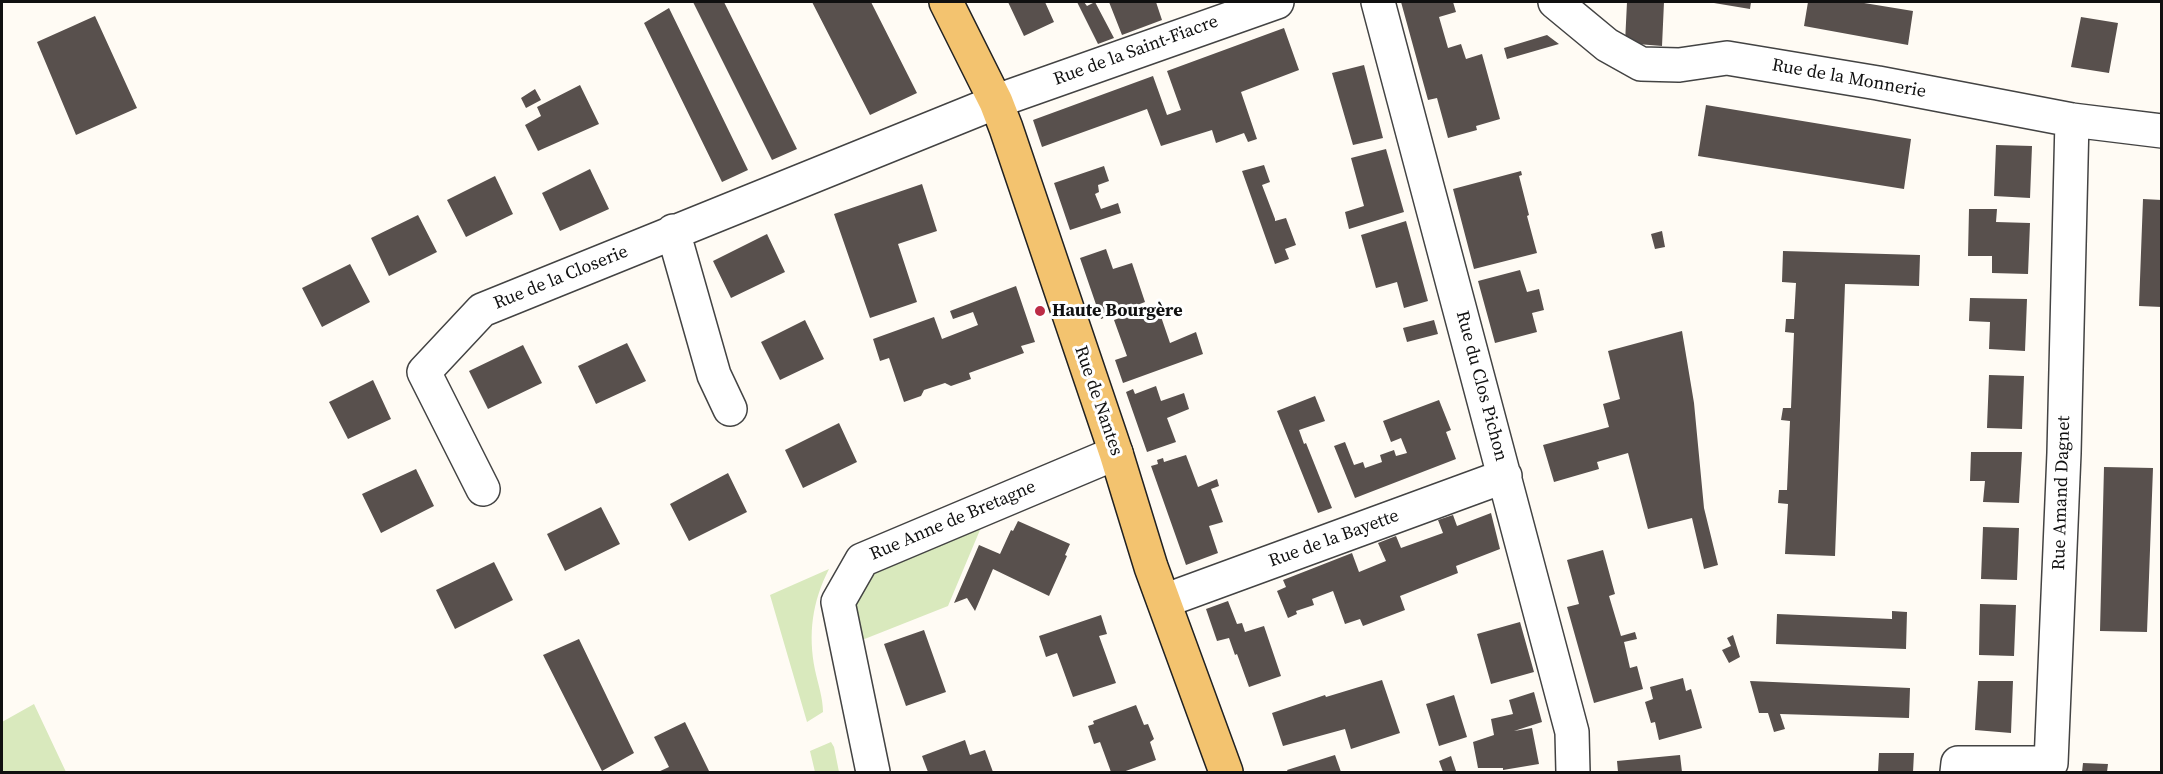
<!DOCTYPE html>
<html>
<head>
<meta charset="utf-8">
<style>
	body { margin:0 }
	#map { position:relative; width:2163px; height:774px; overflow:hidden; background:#fffbf4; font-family:"Source Serif 4",serif }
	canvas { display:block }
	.frame { position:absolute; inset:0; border:3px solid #101010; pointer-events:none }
</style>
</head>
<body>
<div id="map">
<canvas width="2163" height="774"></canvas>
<div class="frame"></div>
</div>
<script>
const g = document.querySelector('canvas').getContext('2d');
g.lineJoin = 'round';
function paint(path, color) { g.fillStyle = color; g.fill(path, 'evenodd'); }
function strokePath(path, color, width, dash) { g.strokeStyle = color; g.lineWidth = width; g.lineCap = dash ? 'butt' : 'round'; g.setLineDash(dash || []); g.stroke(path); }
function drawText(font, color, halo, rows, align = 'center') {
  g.font = font + ' "Source Serif 4",serif'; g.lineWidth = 6; g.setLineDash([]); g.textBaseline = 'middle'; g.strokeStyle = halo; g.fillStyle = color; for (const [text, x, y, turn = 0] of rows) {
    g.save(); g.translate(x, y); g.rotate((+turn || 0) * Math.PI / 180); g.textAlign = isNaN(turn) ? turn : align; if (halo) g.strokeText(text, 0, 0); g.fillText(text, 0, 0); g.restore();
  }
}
const green = new Path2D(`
	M985 518 948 606 857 642C856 632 853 621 854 612 855 594 870 577 881 565Z
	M829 569C812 602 808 634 815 670 818 684 823 698 823 712L807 722 770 595Z
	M34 704 66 772H2V722Z
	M831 742 834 747 839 772H815L810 751Z`);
const building = new Path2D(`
	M693 2H724L797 149 772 160Z
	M812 2H871L917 93 870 115Z
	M1008 2H1045L1054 22 1024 36Z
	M1077 2H1084L1087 6 1095 2 1114 38 1098 44Z
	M1109 2H1156L1162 20 1122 35Z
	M1401 2H1453L1456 12 1439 17 1448 48 1461 44 1466 59 1482 54 1500 119 1476 126 1477 130 1448 138 1437 98 1428 100Z
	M1627 2H1664L1662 46 1625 43Z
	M1708 2H1751L1750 9Z
	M1808 2H1858L1913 11 1908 45 1804 26Z
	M669 8 748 170 722 182 644 23Z
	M95 16 137 108 76 135 37 42Z
	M2081 17 2118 23 2109 73 2071 67Z
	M1284 28 1299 70 1241 92 1257 139 1248 142 1244 133 1216 143 1212 130 1161 146 1147 109 1042 147 1033 120 1153 76 1167 115 1181 110 1167 71Z
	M1547 35 1559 44 1507 59 1504 48Z
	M1364 65 1383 138 1353 145 1332 73Z
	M580 85 599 124 538 151 525 125 541 116 537 107Z
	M535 89 541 100 526 108 521 98Z
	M1706 105 1911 139 1904 189 1698 156Z
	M1996 145 2032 146 2030 198 1994 196Z
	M1386 149 1404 212 1349 229 1345 212 1364 206 1351 158Z
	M1264 165 1270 182 1262 185 1275 219V221L1286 218 1296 245 1285 249 1289 259 1275 264 1242 171Z
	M1104 166 1109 181 1098 185 1099 192 1095 194 1101 209 1118 203 1121 213 1070 230 1054 183Z
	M590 169 609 209 560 231 542 193Z
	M1521 171 1522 175 1519 176 1529 215 1527 216 1537 253 1474 269 1453 189Z
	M495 176 513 214 466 237 447 200Z
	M922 184 937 231 898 244 917 302 870 318 834 214Z
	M2143 199 2162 200V307L2139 306Z
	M1969 209H1997L1996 222 2030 223 2028 274 1992 273V256H1968Z
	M418 215 437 252 389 276 371 238Z
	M1406 221 1428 301 1404 308 1397 282 1376 288 1361 235Z
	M1662 231 1665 247 1655 249 1651 234Z
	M767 234 785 272 731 298 713 261Z
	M1106 249 1113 269 1132 263 1145 302 1101 319 1080 258Z
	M1783 251 1920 255 1919 286 1845 284 1835 556 1785 554 1788 504 1778 503 1779 490H1787L1790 421 1781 420 1783 408H1791L1794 333 1785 332 1786 319H1794L1796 283 1782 282Z
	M350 264 370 302 322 327 302 288Z
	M1520 270 1527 292 1539 289 1544 310 1532 313 1537 332 1495 343 1478 281Z
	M1016 286 1035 342 1021 346 1024 353 969 373 971 379 951 386 945 383 924 390 921 396 904 402 889 358 880 361 873 339 934 317 942 339 978 325 973 312 953 319 950 311Z
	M1970 298 2027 299 2025 351 1989 349 1990 322 1969 321Z
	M1157 305 1170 343 1196 332 1203 354 1123 383 1115 360 1127 356 1114 320Z
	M805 320 824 359 780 380 761 342Z
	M1434 320 1438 334 1407 342 1403 328Z
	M1682 331 1694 403 1704 508 1718 565 1704 569 1692 518 1648 529 1628 453 1597 462 1599 469 1554 482 1543 445 1609 427 1603 404 1620 399 1608 351Z
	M627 343 646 381 596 404 578 366Z
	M523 345 542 383 488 409 469 371Z
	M1989 375 2024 376 2022 429 1987 428Z
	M373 380 391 419 348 439 329 402Z
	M1156 386 1161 401 1184 393 1189 409 1167 418 1176 442 1147 452 1126 392 1133 389 1135 394Z
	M1315 396 1325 421 1299 430 1304 444 1306 443 1332 508 1318 513 1277 411Z
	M1439 400 1451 430 1446 432 1456 459 1355 498 1334 446 1345 442 1354 465 1363 462 1365 468 1382 462 1380 455 1394 450 1396 456 1407 453 1401 438 1391 442 1383 421Z
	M839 423 857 462 803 488 785 450Z
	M1971 452H2022L2019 503 1983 502 1985 481H1970Z
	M1186 455 1198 487 1217 479 1219 486 1211 489 1223 522 1209 526 1218 553 1186 565 1151 466 1158 464 1157 460 1163 458 1164 462Z
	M2104 467 2153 468 2147 632 2100 631Z
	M416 469 434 506 381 533 362 494Z
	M728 473 747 512 689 541 670 504Z
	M601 507 620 544 565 571 547 534Z
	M1491 513 1500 549 1456 566 1458 573 1400 596 1405 610 1363 626 1360 619 1345 624 1333 591 1312 599 1314 605 1296 611 1297 614 1288 618 1277 591 1286 587 1283 580 1352 553 1359 572 1386 561 1378 543 1396 536 1401 548 1443 533 1438 520 1453 515 1457 526Z
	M1018 521 1070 544 1065 555 1067 556 1049 596 993 569 975 611 967 598 954 603 979 545 1000 554 1011 530 1013 531Z
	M1983 527 2019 528 2017 580 1981 579Z
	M1603 550 1615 594 1609 596 1621 636 1635 632 1637 639 1624 642 1630 668 1637 666 1643 689 1594 703 1567 607 1579 604 1567 560Z
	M494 562 513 600 455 629 436 590Z
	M1228 601 1237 624 1242 623 1245 632 1264 626 1281 676 1249 687 1237 654 1235 655 1229 638 1217 641 1206 609Z
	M1980 604 2016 605 2014 656 1979 655Z
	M1892 611 1907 612 1906 649 1776 644 1777 614 1892 619Z
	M1101 615 1107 634 1099 636 1116 683 1073 697 1057 653 1046 657 1039 636Z
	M1520 622 1534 672 1491 684 1477 634Z
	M924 630 946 692 906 706 884 644Z
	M1733 635 1740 657 1729 663 1722 650 1731 646 1727 638Z
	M579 639 634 753 602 771 543 655Z
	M1683 678 1686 691 1691 689 1702 728 1659 740 1655 722 1651 723 1645 702 1653 699 1650 687Z
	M1382 680 1400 733 1351 749 1345 729 1283 746 1272 713 1325 695 1326 697Z
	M1750 681 1910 688 1909 718 1780 714 1785 729 1774 732 1768 713H1759Z
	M1978 681H2013L2011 733 1975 730Z
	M1534 692 1542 722 1514 731 1532 728 1539 764 1503 770V768H1478L1473 742 1494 735 1491 719 1513 714 1509 700Z
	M1454 695 1467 737 1439 746 1426 704Z
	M1136 705 1144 725 1148 724 1154 739 1150 742 1156 760 1123 772H1111L1100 742 1094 744 1088 726 1094 724 1093 721Z
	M685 722 709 771 658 772 669 767 654 737Z
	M965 740 970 755 985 750 993 772H928L922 756Z
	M1879 753H1914L1913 772H1878Z
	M1335 755 1341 772H1288L1287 770Z
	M1680 755 1682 772H1618L1617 761Z
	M1451 756 1456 771 1443 772 1439 761Z
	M2083 763 2108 764 2107 772H2082Z`);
const minor = new Path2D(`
	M1378 2 1572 732 1573 772
	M1555 2 1607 45 1641 64 1679 65 1727 58 1878 83 2072 120 2162 131
	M673 231 714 375 730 409
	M483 489 424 372 482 310 1011 96 1277 2
	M1164 601 1505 476
	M873 772 838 602 862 560 1116 453
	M1957 772 1958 763H2051L2064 453 2072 120`);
const major = new Path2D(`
	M946 2 996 102 1006 128 1116 453 1151 567 1226 772`);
const markers = [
	[1040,311,6,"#bc2c45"]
];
const streetNames = [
	["Rue de la Saint-Fiacre",1136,51,-20],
	["Rue de la Monnerie",1849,79,10],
	["Rue de la Closerie",561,278,-22],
	["Rue du Clos Pichon",1481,386,75],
	["Rue de Nantes",1098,401,71],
	["Rue Amand Dagnet",2062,493,-88],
	["Rue Anne de Bretagne",953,521,-23],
	["Rue de la Bayette",1334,539,-20]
];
const poiNames = [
	["Haute Bourgère",1052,311]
];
paint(green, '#d9e9bd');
paint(building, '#58504d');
strokePath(minor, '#434343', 36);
strokePath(major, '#212121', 36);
strokePath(minor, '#fff', 33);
strokePath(major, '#f3c36f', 33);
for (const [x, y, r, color] of markers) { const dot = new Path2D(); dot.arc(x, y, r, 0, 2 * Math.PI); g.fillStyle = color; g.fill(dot); strokePath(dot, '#fff', 2); }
drawText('18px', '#101010', '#fff', streetNames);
drawText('bold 18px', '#101010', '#fff', poiNames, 'left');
</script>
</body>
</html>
